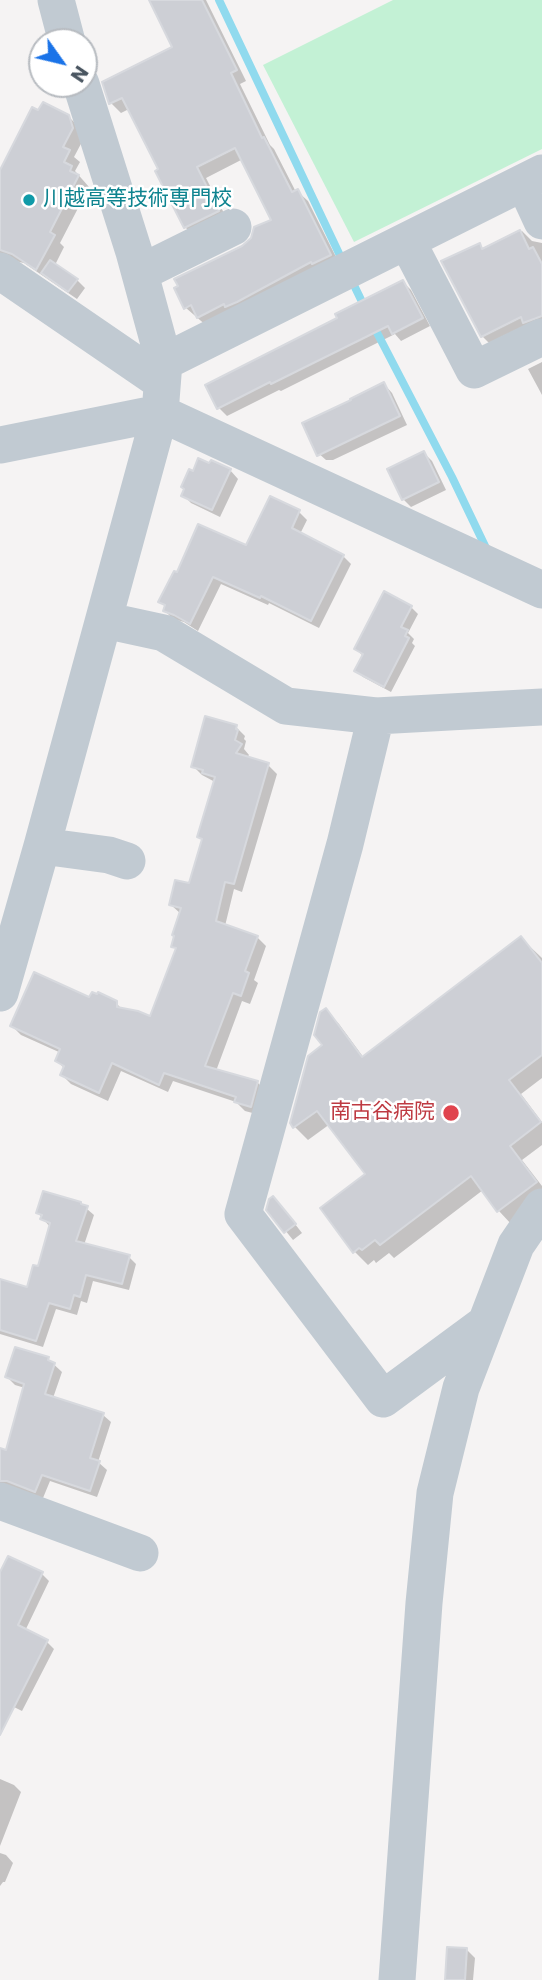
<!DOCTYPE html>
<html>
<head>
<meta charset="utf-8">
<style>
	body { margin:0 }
	#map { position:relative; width:542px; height:1980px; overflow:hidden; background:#f5f3f3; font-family:Poppins,sans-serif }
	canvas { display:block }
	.north { position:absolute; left:28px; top:28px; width:70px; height:70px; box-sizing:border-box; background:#fff; border:2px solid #b7bbc0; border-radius:50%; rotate:124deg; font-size:19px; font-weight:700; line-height:28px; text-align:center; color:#4a5661 }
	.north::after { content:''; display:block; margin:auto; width:24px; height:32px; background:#1a73e8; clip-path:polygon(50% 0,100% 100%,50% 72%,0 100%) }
</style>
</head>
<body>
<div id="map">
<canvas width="542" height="1980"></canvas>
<div class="north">N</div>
</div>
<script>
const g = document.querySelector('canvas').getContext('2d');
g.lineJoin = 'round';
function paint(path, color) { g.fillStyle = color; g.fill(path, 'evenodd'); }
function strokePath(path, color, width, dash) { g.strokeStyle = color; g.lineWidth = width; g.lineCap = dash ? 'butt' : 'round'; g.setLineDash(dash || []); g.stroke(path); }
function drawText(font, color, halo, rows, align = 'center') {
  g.font = font + ' Poppins,"Noto Sans JP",sans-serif'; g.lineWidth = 5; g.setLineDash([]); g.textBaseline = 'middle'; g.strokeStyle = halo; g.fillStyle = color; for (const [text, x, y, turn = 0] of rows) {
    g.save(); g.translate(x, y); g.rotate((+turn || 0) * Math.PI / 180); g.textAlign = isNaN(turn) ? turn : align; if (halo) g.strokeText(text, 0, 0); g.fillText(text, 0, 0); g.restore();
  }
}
const green = new Path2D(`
	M393 0H542V149L354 242 263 65Z`);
const shadow = new Path2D(`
	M150 0H206L246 81 240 84 270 145 274 149 296 192 297 191 308 201 340 265 208 327 186 308 243 247 273 221 243 159 206 178 228 221 195 237 185 227 160 170 129 109 121 113 111 103 174 48Z
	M68 116 79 127 83 140 74 157 80 162 75 171 89 187 60 243 64 247 55 265 77 280 85 288 77 299 24 263 0 258V174Z
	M522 231 532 241 542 243V325L490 344 482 336 479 245 484 250Z
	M403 282 411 290 430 326 401 341 395 334 281 391 279 390 227 416 219 408 340 319Z
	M542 362V395L528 369Z
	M384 384 392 393 407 425 333 460H326L317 452Z
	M424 453 432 461 446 490 411 507 403 499Z
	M230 470 238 479 220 517 191 503 183 495 194 473Z
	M299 512 307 520 300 534 343 556 351 564 319 628 269 603 268 605 221 584 198 631 184 622 173 619 165 611 166 608 161 602Z
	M384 593 411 607 418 614 408 633 414 639 412 643 415 646 391 692 363 677 356 670 363 656 356 649Z
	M236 727 245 736 244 739 246 741 244 749 249 755 247 758 268 765 277 774 242 892 234 889 225 926 257 937 266 946 254 980 258 983 250 1004 242 1001 216 1071 257 1082 266 1091 260 1115 245 1111 236 1102 173 1081 168 1092 121 1071 108 1101 71 1084 62 1075 64 1068 57 1061 61 1053 21 1035 12 1026 90 1000 116 1003 123 1010 151 1019 177 950 173 946 181 914 171 905 190 885 203 841 199 837 215 782 202 775 193 766Z
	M521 938 542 958V1078L521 1094 542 1122V1145L522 1160 542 1186V1202L512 1225 499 1211 483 1190 394 1258 389 1253 376 1263 374 1260 368 1265 354 1251 367 1174 330 1124 308 1140 294 1126 324 1046 326 1010 339 1024 364 1058Z
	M80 1203 94 1215 84 1245 129 1257 136 1264 129 1290 93 1281 87 1303 81 1301 77 1315 56 1309 43 1347 0 1334V1281L28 1289 39 1269 50 1227 38 1213Z
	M281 1206 302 1233 293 1240 268 1209Z
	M48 1359 62 1372 53 1398 103 1415 111 1422 98 1462 107 1470 97 1497 50 1481 43 1498 0 1490V1450L7 1453 25 1388 15 1385 7 1377Z
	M42 1574 49 1581 25 1631 47 1642 54 1649 22 1711 0 1700V1576Z
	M0 1779 14 1785 21 1792 0 1846Z
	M0 1853 6 1855 13 1863 5 1882H3L0 1886Z
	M467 1950 475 1958 473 1980H446Z`);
const stream = new Path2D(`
	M219 0 344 264
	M351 279 365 308
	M372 323 452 477 486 548`);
const building = new Path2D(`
	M149 0H202L237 70 231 73 262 138 264 137 292 192 298 189 331 255 312 264 311 262 237 302 225 307 224 304 197 318 191 305 184 309 174 288 178 286 174 279 242 246 251 238 254 227 271 220 235 148 197 167 219 211 184 228 155 171 158 169 122 98 109 104 102 82 172 47Z
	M43 102 69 115 73 128 63 147 70 150 64 162 72 166 70 171 79 175 50 232 55 235 36 270 12 254 0 250V170L32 107 38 110Z
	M520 230 529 249 533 247 542 264V316L523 323 521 317 481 337 441 261 480 243 482 249Z
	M50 260 78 279 68 292 41 273Z
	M403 280 423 318 392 334 388 326 271 384 270 382 217 409 205 385 337 318 335 314Z
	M384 382 400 416 317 456 302 423 351 400 350 399Z
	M424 451 439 482 402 500 387 469Z
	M198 458 209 463 211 460 231 469 212 510 181 496 184 489 181 487 189 469 193 471Z
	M270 496 300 510 292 528 344 555 311 621 261 596 260 598 213 577 190 624 174 615 163 611 165 605 158 602 174 571 177 572 198 524 246 545Z
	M384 591 412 606 401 627 408 630 405 636 409 638 384 687 354 671 363 654 354 649Z
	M205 716 237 725 236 729 238 730 235 740 242 744 236 753 269 763 234 884 225 882 216 921 258 936 245 971 249 973 241 996 233 993 205 1066 258 1081 251 1107 234 1102 236 1097 164 1073 159 1085 112 1063 99 1093 60 1075 64 1066 55 1061 60 1049 10 1026 34 972 89 997 92 992 97 994 98 992 117 1001V1007L138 1011 150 1016 176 948 171 947 174 936 172 935 181 908 169 905 175 880 189 883 202 839 197 837 215 777 202 773 203 770 191 767Z
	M521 936 542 963V1055L509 1080 541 1122 510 1146 537 1182 497 1212 471 1176 380 1245 375 1240 362 1250 359 1248 353 1253 320 1208 365 1174 317 1111 293 1128 290 1123 308 1056 322 1045 314 1035 320 1012 326 1008 362 1057Z
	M43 1191 81 1202V1204L88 1206 76 1241 130 1255 122 1284 86 1275 80 1297 74 1295 70 1309 49 1303 36 1341 0 1330V1279L27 1287 33 1265 38 1266 50 1223 40 1219 42 1215 36 1213Z
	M273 1196 296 1224 284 1233 266 1210 269 1199Z
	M15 1347 49 1357 48 1360 55 1363 45 1394 104 1413 90 1458 100 1461 90 1491 42 1475 35 1492 7 1481H0V1448L6 1450 24 1384 5 1377Z
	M8 1556 43 1572 18 1625 48 1640 0 1735V1572Z
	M447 1947 467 1948 465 1980H445Z`);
const minor = new Path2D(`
	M56 0 67 42
	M524 182 542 221
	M407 241 474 370 542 337
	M0 271 162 382
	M140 273 233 227
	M164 362 542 173
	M0 445 160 413 542 590
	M104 620 164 633 286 706 376 716 542 707
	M376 716 345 844 243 1214 383 1399 486 1323
	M42 846 109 855 127 861
	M0 993 42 846 160 413 164 362 134 252 81 84
	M0 1501 140 1553
	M397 1980 424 1603 435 1493 461 1388 516 1245 542 1207`);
const markers = [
	[29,200,7,"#0f9aa8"],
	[451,1113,9,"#e0444e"]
];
const cultureNames = [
	["川越高等技術専門校",43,200]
];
const healthNames = [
	["南古谷病院",435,1113]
];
paint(green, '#c3f1d5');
paint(shadow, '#0003');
strokePath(stream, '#90daee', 8);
paint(building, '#cdcfd5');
strokePath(building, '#d7d9de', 2);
strokePath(minor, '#c1cad2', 37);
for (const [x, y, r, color] of markers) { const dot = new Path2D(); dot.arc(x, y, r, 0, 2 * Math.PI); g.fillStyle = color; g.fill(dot); strokePath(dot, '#fff', 2.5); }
drawText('21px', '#0d838f', '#fff', cultureNames, 'left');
drawText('21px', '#be3a42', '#fff', healthNames, 'right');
</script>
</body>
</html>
